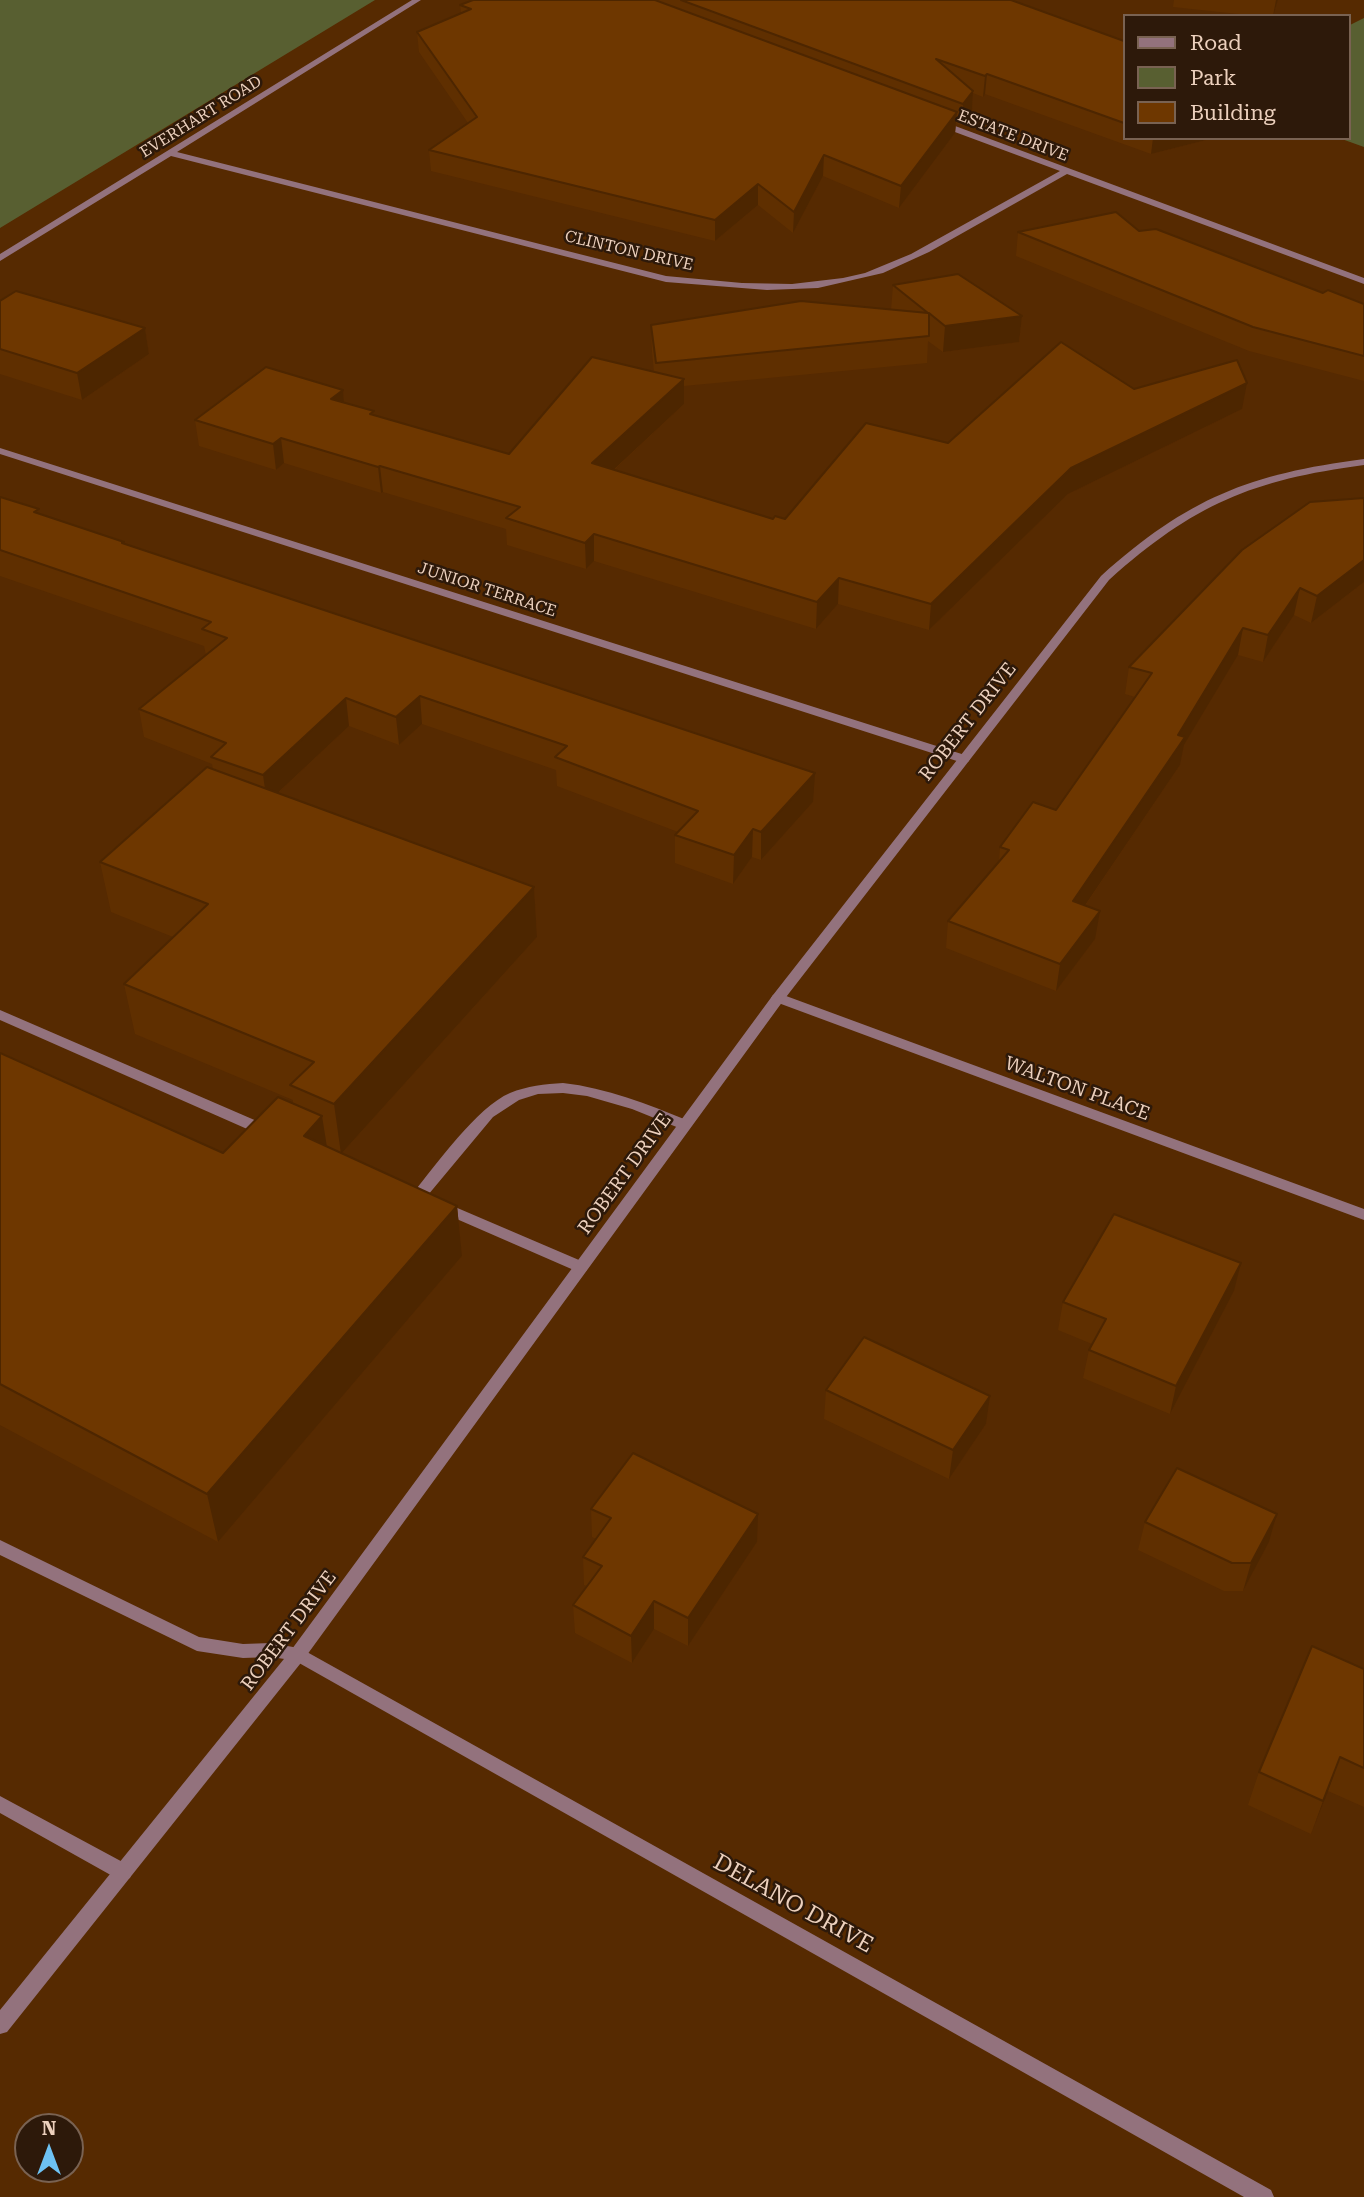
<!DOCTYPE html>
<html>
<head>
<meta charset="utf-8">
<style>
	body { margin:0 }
	#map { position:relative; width:1364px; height:2197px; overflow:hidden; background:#562a01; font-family:"Roboto Serif",serif }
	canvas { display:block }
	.legend { position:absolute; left:1123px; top:14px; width:228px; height:126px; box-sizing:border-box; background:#2d190a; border:2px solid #796252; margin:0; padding:9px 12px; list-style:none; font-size:21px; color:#ecd0bd }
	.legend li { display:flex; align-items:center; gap:14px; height:35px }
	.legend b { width:35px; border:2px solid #796252 }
	.north { position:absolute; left:14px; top:2113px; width:70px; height:70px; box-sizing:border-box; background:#2d190a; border:2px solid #796252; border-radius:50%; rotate:0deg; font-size:19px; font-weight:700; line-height:28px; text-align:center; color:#ecd0bd }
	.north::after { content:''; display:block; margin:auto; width:24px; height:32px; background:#6ec2f3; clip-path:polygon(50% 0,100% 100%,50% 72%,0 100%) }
</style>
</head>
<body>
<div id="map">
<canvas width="1364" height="2197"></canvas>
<ul class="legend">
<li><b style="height:9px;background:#93727d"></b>Road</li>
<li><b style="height:19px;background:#585f31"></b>Park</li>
<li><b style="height:19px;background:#6e3700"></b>Building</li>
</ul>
<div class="north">N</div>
</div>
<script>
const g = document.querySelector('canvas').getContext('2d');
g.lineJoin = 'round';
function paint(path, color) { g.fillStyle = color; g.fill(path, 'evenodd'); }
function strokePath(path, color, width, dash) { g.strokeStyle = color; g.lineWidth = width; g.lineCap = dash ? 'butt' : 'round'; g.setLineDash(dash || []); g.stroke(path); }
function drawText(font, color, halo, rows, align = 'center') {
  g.font = font + ' "Roboto Serif",serif'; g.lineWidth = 5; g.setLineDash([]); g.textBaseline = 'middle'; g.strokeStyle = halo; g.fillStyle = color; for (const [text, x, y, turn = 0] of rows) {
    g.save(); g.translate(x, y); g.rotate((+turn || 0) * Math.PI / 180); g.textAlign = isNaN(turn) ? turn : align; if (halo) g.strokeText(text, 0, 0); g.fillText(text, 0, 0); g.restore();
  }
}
const green = new Path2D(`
	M0 0H375L0 228Z
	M1364 18V147L1339 138H1348V26Z`);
const service = new Path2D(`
	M0 1010 273 1128 275 1132 273 1136H263L0 1020Z
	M563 1083C607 1088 647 1104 689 1121L691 1125 684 1130 632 1109 587 1096 563 1093 538 1094 519 1100 493 1117 423 1201H413L411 1197 413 1193C436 1165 477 1107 510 1093 527 1086 545 1084 563 1083Z
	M441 1201 586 1263 588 1267 586 1271H576L436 1210 434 1206 436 1202Z
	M0 1540 199 1637 243 1644 271 1643 304 1649 307 1654 304 1659 298 1661 271 1657 243 1658 197 1651 0 1555Z
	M0 1796 130 1866 132 1872 130 1878 123 1881 116 1878 0 1813Z`);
const minor = new Path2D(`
	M412 0H421L177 152 666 276 742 283 792 284 843 278 865 273 911 254 1060 171 936 125 935 123 939 120 1364 278V284L1067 174 929 252 883 273 818 288 767 290 666 282 171 156 0 261V254Z
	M0 448 968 756 970 759 968 762H960L0 454Z
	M778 993 1364 1209V1220L773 1001 771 998 773 995Z
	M298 1647 1271 2190 1274 2197H1244L292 1659 289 1654 292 1649Z`);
const tertiary = new Path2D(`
	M1364 459V465C1252 480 1194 504 1109 580L783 1001 304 1659 7 2032 0 2034V2010L292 1649 773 995 1101 576C1188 498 1249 474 1364 459Z`);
const wall = new Path2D(`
	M473 0H1011L1124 41V138H1214L1151 154 985 94 983 97 973 93 972 112 962 125 956 123 955 133 899 208 823 176 793 233 758 205 715 241 431 171 429 150 468 123 419 52 417 32 461 13 460 5Z
	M1174 0H1278L1273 16H1257L1173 7Z
	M1139 231 1323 293 1364 304V381L1249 351 1016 256 1018 232Z
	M893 285 1022 316 1019 342 943 352 928 341 927 363 684 386V404L614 470 773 519H785L948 443 1134 389 1242 409 1068 494 929 630 838 604 816 629 594 561 586 569 507 545 506 529 383 492 381 493 284 463 276 470 199 446 195 420 343 390 344 402 374 415 509 454 654 372 652 352 651 325 891 310Z
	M0 301 145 328 149 354 82 400 0 374Z
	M0 497 40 514 124 542 125 544 813 802 761 860 752 857 733 884 675 863V835L678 832 557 786 556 770 422 724 399 745 349 726 278 793 534 887 537 937 342 1153 457 1206 462 1256 218 1542 0 1425V1053L223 1153 293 1104V1100L135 1034 124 984 173 937 111 912 100 862 213 769 212 764 144 737 139 709 206 655 204 646 0 576Z
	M1364 498V582L1311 623 1294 615 1263 662 1238 655 1184 745 1180 765 1085 906 1095 939 1056 991 946 948 948 921 999 862 1000 847 1056 810 1135 697 1125 694 1129 667Z
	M1241 1263 1234 1291 1170 1414 1083 1378 1089 1350 1092 1344 1058 1330 1063 1302Z
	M826 1390 990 1396 986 1424 949 1479 824 1419Z
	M591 1509 757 1542 688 1646 654 1629 632 1663 575 1633 573 1605 587 1586 584 1585 583 1557 596 1539 592 1537Z
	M1277 1514 1269 1542 1243 1591H1224L1138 1550 1145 1522Z
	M1364 1669V1807L1328 1791 1311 1834 1248 1805 1259 1772Z`);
const shadedWall = new Path2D(`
	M1276 0H1278L1273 16Z
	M987 74 985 94 983 97 985 76Z
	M973 91 972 112 962 125 963 104Z
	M957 112 955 133 899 208 901 186Z
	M1153 138H1214L1151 154Z
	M824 155 823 176 793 233 794 212Z
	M758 184V205L715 241V220Z
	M1022 316 1019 342 943 352 945 326Z
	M145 328 149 354 82 400 77 373Z
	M684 379V404L593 489 592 463Z
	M1247 383 1242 409 1068 494 929 630 931 604 1071 468Z
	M343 390 345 415 331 399Z
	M281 438 284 463 276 470 273 444Z
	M380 466 383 492 381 493 378 467Z
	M594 534V561L586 569 585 543Z
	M1364 560V582L1311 623 1317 596Z
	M839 578 838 604 816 629 817 602Z
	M1300 588 1294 615 1263 662 1268 635Z
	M1243 628 1238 655 1184 745 1180 765 1069 929 1073 901Z
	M420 696 422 724 399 745 396 717Z
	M346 698 349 726 267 803 263 775Z
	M815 773 813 802 761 860V832Z
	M753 829 752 857 733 884 734 855Z
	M534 887 537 937 341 1154 334 1104Z
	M1100 911 1095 939 1056 991 1060 964Z
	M322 1116 330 1166 304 1136Z
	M457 1206 462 1256 218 1542 207 1494Z
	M1241 1263 1234 1291 1170 1414 1176 1386Z
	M990 1396 986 1424 949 1479 953 1450Z
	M758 1514 757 1542 688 1646V1618Z
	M1277 1514 1269 1542 1243 1591 1251 1563Z
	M654 1601V1629L632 1663 631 1636Z
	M1340 1757 1328 1791 1311 1834 1323 1801Z`);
const building = new Path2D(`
	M473 0H655L957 112 901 186 824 155 794 212 758 184 715 220 429 150 477 117 417 32 471 9 460 5Z
	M681 0H1011L1124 41V123L987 74 985 76 936 59 973 91 963 104Z
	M1116 212 1139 231 1156 229 1323 293 1328 290 1364 304V356L1253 327 1018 232Z
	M958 274 1022 316 945 326 929 313V336L656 363 651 325 801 301 928 313 893 285Z
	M16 291 145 328 77 373 0 349V301Z
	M1061 342 1134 389 1237 360 1247 383 1071 468 931 604 839 578 817 602 594 534 585 543 506 518 520 507 380 466 378 467 281 438 273 444 195 420 266 367 343 390 331 399 374 411 370 414 509 454 592 357 684 379 592 463 773 519 775 516 785 519 866 423 948 443Z
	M0 497 39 509 34 512 124 542 122 543 815 773 761 832 753 829 734 855 675 835 698 811 555 757 567 746 420 696 396 717 346 698 263 775 211 757 226 743 139 709 227 638 202 629 211 622 0 550Z
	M1364 498V560L1317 596 1300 588 1268 635 1243 628 1178 735 1185 737 1073 901 1100 911 1060 964 948 921 1009 850 1000 847 1033 802 1056 810 1152 673 1129 667 1242 550 1310 502Z
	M207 767 534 887 334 1104 290 1085 314 1062 124 984 208 904 100 862Z
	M0 1053 223 1153 278 1097 322 1116 304 1136 457 1206 207 1494 0 1384Z
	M1114 1214 1241 1263 1176 1386 1089 1350 1106 1319 1063 1302Z
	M864 1337 990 1396 953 1450 826 1390Z
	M633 1453 758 1514 688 1618 654 1601 631 1636 573 1605 602 1566 583 1557 611 1518 591 1509Z
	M1177 1468 1277 1514 1251 1563H1232L1145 1522Z
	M1312 1646 1364 1669V1768L1340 1757 1323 1801 1259 1772Z`);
const farStreetnames = [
	["EVERHART ROAD",201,117,-32],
	["ESTATE DRIVE",1013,136,21],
	["CLINTON DRIVE",629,251,13],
	["JUNIOR TERRACE",487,590,18]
];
const streetNames = [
	["ROBERT DRIVE",968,722,-52],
	["WALTON PLACE",1077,1089,20],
	["ROBERT DRIVE",625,1174,-54],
	["ROBERT DRIVE",289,1631,-53]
];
const nearStreetnames = [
	["DELANO DRIVE",793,1904,29]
];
paint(green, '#585f31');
paint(service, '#93727d');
paint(minor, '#93727d');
paint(tertiary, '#93727d');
paint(wall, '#5f2f00');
paint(shadedWall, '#4d2600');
paint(building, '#6e3700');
strokePath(building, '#4d2600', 2);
drawText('16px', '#ecd0bd', '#2d190a', farStreetnames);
drawText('19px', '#ecd0bd', '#2d190a', streetNames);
drawText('23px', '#ecd0bd', '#2d190a', nearStreetnames);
</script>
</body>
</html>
